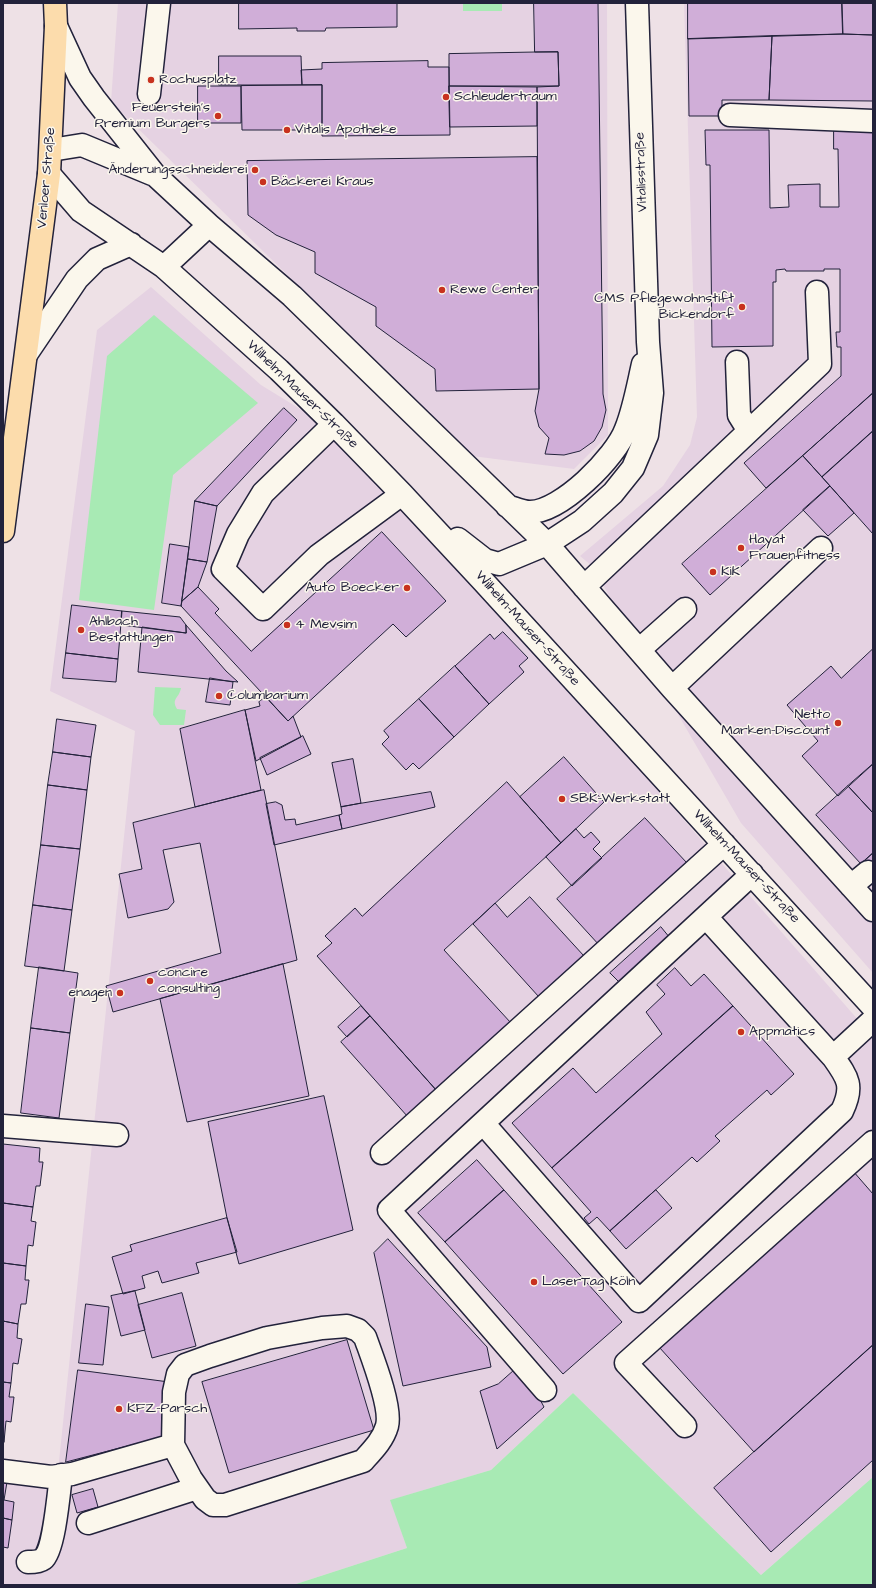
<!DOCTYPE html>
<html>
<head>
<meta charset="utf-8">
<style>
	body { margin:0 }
	#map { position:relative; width:876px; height:1588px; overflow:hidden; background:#eee1e6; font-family:"Architects Daughter",sans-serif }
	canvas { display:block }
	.frame { position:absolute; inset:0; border:4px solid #22223b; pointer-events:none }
</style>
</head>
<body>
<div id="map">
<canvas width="876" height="1588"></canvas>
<div class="frame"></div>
</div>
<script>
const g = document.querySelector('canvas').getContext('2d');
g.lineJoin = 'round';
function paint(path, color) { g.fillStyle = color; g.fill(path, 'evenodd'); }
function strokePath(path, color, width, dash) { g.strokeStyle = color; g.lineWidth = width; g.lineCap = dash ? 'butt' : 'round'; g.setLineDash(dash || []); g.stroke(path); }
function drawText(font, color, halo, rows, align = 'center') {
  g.font = font + ' "Architects Daughter",sans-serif'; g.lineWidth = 3; g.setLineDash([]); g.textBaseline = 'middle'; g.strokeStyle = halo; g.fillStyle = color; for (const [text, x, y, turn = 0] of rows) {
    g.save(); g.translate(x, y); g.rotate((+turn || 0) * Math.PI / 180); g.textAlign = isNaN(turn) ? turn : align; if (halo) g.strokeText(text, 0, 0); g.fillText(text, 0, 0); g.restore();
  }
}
const built = new Path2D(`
	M118 3H607L608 435 574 469 472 456 111 102Z
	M684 3H873V973L741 823 592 566 580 556 663 486 690 445 697 417Z
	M151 287 261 385 331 428 500 609 873 1037V1477L761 1575 573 1393 491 1470 391 1500 407 1548 293 1585H3V1465L58 1471 135 731 50 691 97 330Z`);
const green = new Path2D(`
	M463 3H502V11H463Z
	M154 315 258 403 173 475 154 610 79 600 107 356Z
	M155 687 181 688C179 699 171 698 177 709L186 710 184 725H160L153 715Z
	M573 1393 761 1575 873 1477V1585H293L407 1548 390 1500 491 1470Z`);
const building = new Path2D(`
	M239 3H397V27L326 28 325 31H297V28L239 29Z
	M534 3H598L603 394 606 410 602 427 594 441 580 451 564 455 545 454 549 438 539 427 535 411 539 389 537 87 559 86 558 52H535Z
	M688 3H842L843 34 688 39Z
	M842 3H873V35L843 34Z
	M843 34 873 35V101L769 100 772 36Z
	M772 36 769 100H722V116H689L688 39Z
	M558 52 559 86H449V54Z
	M219 56H301L302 85H219Z
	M428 61V67H449L450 135 322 136V85H302L301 70 322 69V63Z
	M322 85V130H242L241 86Z
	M198 86H241V123H198Z
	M449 86 537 87V126L450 127Z
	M834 129 873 130V393L766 488 744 463 841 376V347H837L836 332H840V269H824V271H786L785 269 776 270V282H773V346L712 347 710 165H706L705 130H769L770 208 789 207 788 185 820 184V207H839L838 149H834Z
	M537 157 539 389 436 391 435 369 376 326V307L315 273V252L276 235 248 215 247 161Z
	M873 393V431L822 477 803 456Z
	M284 408 297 420 217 506 195 501Z
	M873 431V534L822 477Z
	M803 456 830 486 710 595 682 564Z
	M830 486 854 513 828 536 803 510Z
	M195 501 217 506 207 562 188 559Z
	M382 532 446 601 406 637 393 624 288 721 181 606 182 601 198 587 219 609 215 613 251 651Z
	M170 544 189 547 181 606 162 603Z
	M188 559 207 562 198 587 182 601Z
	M72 605 122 611 118 659 66 653Z
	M122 611 180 617 186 625V633L121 625Z
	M186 625 226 671 238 682 138 672 142 627 186 633Z
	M503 632 528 658 519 666 524 672 489 704 455 666 490 634 494 639Z
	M873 649V764L838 796 802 756 818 741 787 705 831 666 841 678Z
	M66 653 118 659 116 682 63 678Z
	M455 666 489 704 454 737 419 699Z
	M210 678 233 682 230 705 206 702Z
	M266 697 288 721 293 716 301 737 256 761 245 710 260 706 259 702Z
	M419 699 454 737 419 769 413 763 406 770 382 744 389 737 384 731Z
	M245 710 261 790 195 807 180 729Z
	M57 719 96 725 91 757 53 752Z
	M303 736 311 754 267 775 260 758Z
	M53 752 91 757 87 790 48 785Z
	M564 757 604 802 561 843 520 797Z
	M353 759 361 803 341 807 332 763Z
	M873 764V813L848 786Z
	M507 782 561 843 444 950 511 1023 437 1091 317 956 332 943 325 936 355 908 362 916Z
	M48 785 87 790 80 849 41 845Z
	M848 786 873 813V853L861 864 816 815Z
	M264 790 297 960 113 1012 106 986 221 953 200 843 163 850 174 902 168 909 128 918 119 874 142 869 133 823Z
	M431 792 435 807 342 829 339 815 342 814 341 807Z
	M276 802 282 805 285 820 295 819 296 825 339 815 342 829 274 845 266 804Z
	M645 818 687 863 600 946 557 899Z
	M576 829 584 838 591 832 600 842 593 849 602 858 572 886 546 857Z
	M41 845 80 849 72 910 33 905Z
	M873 853V878L861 864Z
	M530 897 584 956 539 997 473 924 495 903 507 917Z
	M33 905 72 910 64 971 25 966Z
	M661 927 670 938 620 983 610 973Z
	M283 964 309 1096 187 1122 160 999Z
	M39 967 78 973 70 1033 31 1028Z
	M675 968 691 986 704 974 733 1006 552 1168 512 1123 573 1068 596 1093 662 1034 646 1012 665 994 657 985Z
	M361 1006 370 1016 347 1037 338 1027Z
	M733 1006 794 1074 771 1095 767 1090 715 1136 720 1141 697 1162 692 1157 610 1231 597 1217 589 1224 584 1218 591 1212 552 1168Z
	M370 1016 437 1091 408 1117 341 1042Z
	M31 1028 70 1033 59 1118 21 1113Z
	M324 1096 353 1230 239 1264 227 1218 208 1122Z
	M3 1144 40 1148 39 1162H43L40 1186H36L33 1207 3 1203Z
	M477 1160 504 1190 445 1242 418 1213Z
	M853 1171 873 1194V1345L754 1452 659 1347Z
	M504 1190 622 1322 563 1374 445 1242Z
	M656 1190 672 1208 626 1249 610 1231Z
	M3 1203 33 1207 31 1221 36 1222 33 1246 28 1245 26 1266 3 1263Z
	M227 1218 237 1252 196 1263 199 1273 162 1283 158 1271 142 1276 145 1288 123 1294 112 1257 132 1251 130 1245 133 1244Z
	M388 1239 487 1347 491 1367 403 1386 374 1253Z
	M3 1263 26 1266 25 1280H29L26 1304H21L18 1324 3 1321Z
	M135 1291 145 1330 121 1336 111 1296Z
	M182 1293 196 1346 152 1358 138 1305Z
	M86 1304 109 1307 103 1365 79 1363Z
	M3 1321 18 1324 17 1338 22 1339 18 1364 13 1363 11 1383 3 1382Z
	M347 1340 374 1430 229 1473 202 1382Z
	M873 1345V1460L771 1552 714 1488Z
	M518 1367 530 1381 544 1407 497 1449 480 1391 498 1384Z
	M78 1370 169 1382 162 1437 66 1462Z
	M3 1382 11 1383 9 1397H14L11 1422 6 1421 4 1442Z
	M3 1475 8 1476 4 1500 14 1502 12 1520 3 1518Z
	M93 1489 98 1507 77 1513 72 1495Z
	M3 1518 12 1520 8 1548 3 1547Z`);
const minor = new Path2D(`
	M56 26 80 78 94 98 155 175 209 225 292 296 547 544 672 688 873 910
	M149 94 159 3
	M730 115 873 121
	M51 150 82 145 152 174
	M49 174 81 211 164 267 279 370 334 424 402 494 482 580 873 1007
	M164 267 209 225
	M27 353 77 279 97 259 131 244
	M737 362 739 415 749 431
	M334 424 263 493 238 534 223 569 263 609 319 555 402 494
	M507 506C514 508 523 512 530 512 561 512 616 457 626 429 634 409 638 386 643 364
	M458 539 485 560 499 564 547 544 582 521 613 493 633 468 647 435 652 393 648 342 637 3
	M584 587 820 364 817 292
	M639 650 685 609
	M672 688 821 548
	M851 886 868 872
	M706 917 833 1057 873 1020
	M483 1123 639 1301 842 1111C854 1086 848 1078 833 1057
	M3 1126 117 1135
	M382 1153 724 844
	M347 1326 358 1330 365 1337C372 1357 392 1407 387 1426 383 1440 373 1450 363 1461L225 1505H213L205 1499 191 1479 173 1445 174 1392 178 1374 185 1365 210 1356 267 1338 322 1328Z
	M545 1390 389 1210 752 874
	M685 1426 626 1363 873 1142
	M3 1471 51 1477 72 1474 173 1445
	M88 1523 197 1488
	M28 1562C32 1562 39 1562 43 1559 54 1551 59 1491 61 1475`);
const major = new Path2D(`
	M3 531 49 174 56 26 55 3`);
const markers = [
	[151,80,4,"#c8321e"],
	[446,97,4,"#c8321e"],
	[218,116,4,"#c8321e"],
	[287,130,4,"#c8321e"],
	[255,170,4,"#c8321e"],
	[263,182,4,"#c8321e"],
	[442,290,4,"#c8321e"],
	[742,307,4,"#c8321e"],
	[741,548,4,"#c8321e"],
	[713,572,4,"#c8321e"],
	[407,588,4,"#c8321e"],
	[287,625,4,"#c8321e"],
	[81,630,4,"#c8321e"],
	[219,696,4,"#c8321e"],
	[838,723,4,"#c8321e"],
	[562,799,4,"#c8321e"],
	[150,981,4,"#c8321e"],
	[120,993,4,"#c8321e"],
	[741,1032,4,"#c8321e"],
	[534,1282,4,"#c8321e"],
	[119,1409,4,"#c8321e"]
];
const poiNames = [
	["Rochusplatz",159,80],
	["Schleudertraum",454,97],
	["Feuerstein's",210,108,"right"],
	["Premium Burgers",210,124,"right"],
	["Vitalis Apotheke",295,130],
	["Änderungsschneiderei",247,170,"right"],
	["Bäckerei Kraus",271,182],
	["Rewe Center",450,290],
	["CMS Pflegewohnstift",734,299,"right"],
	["Bickendorf",734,315,"right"],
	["Hayat",749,540],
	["Frauenfitness",749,556],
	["KiK",721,572],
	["Auto Boecker",399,588,"right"],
	["Ahlbach",89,622],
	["Bestattungen",89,638],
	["4 Mevsim",295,625],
	["Columbarium",227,696],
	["Netto",830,715,"right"],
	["Marken-Discount",830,731,"right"],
	["SBK-Werkstatt",570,799],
	["concire",158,973],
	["consulting",158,989],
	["enagen",112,993,"right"],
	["Appmatics",749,1032],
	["LaserTag Köln",542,1282],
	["KFZ-Parsch",127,1409]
];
const streetNames = [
	["Vitalisstraße",642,172,-92],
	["Venloer Straße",47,178,-85],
	["Wilhelm-Mauser-Straße",302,395,44],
	["Wilhelm-Mauser-Straße",527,629,48],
	["Wilhelm-Mauser-Straße",746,867,47]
];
paint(built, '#e5d2e2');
paint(green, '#a8eab4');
paint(building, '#d0aed8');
strokePath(building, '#22223b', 1);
strokePath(minor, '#22223b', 25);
strokePath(major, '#22223b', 25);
strokePath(minor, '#fbf7ec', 22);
strokePath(major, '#fcdcac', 22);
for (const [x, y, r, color] of markers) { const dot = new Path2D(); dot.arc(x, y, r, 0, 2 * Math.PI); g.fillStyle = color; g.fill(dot); strokePath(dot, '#fbf7ec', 1.5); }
drawText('14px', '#22223b', '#fbf7ec', poiNames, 'left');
drawText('14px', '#22223b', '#fbf7ec', streetNames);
</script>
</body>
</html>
